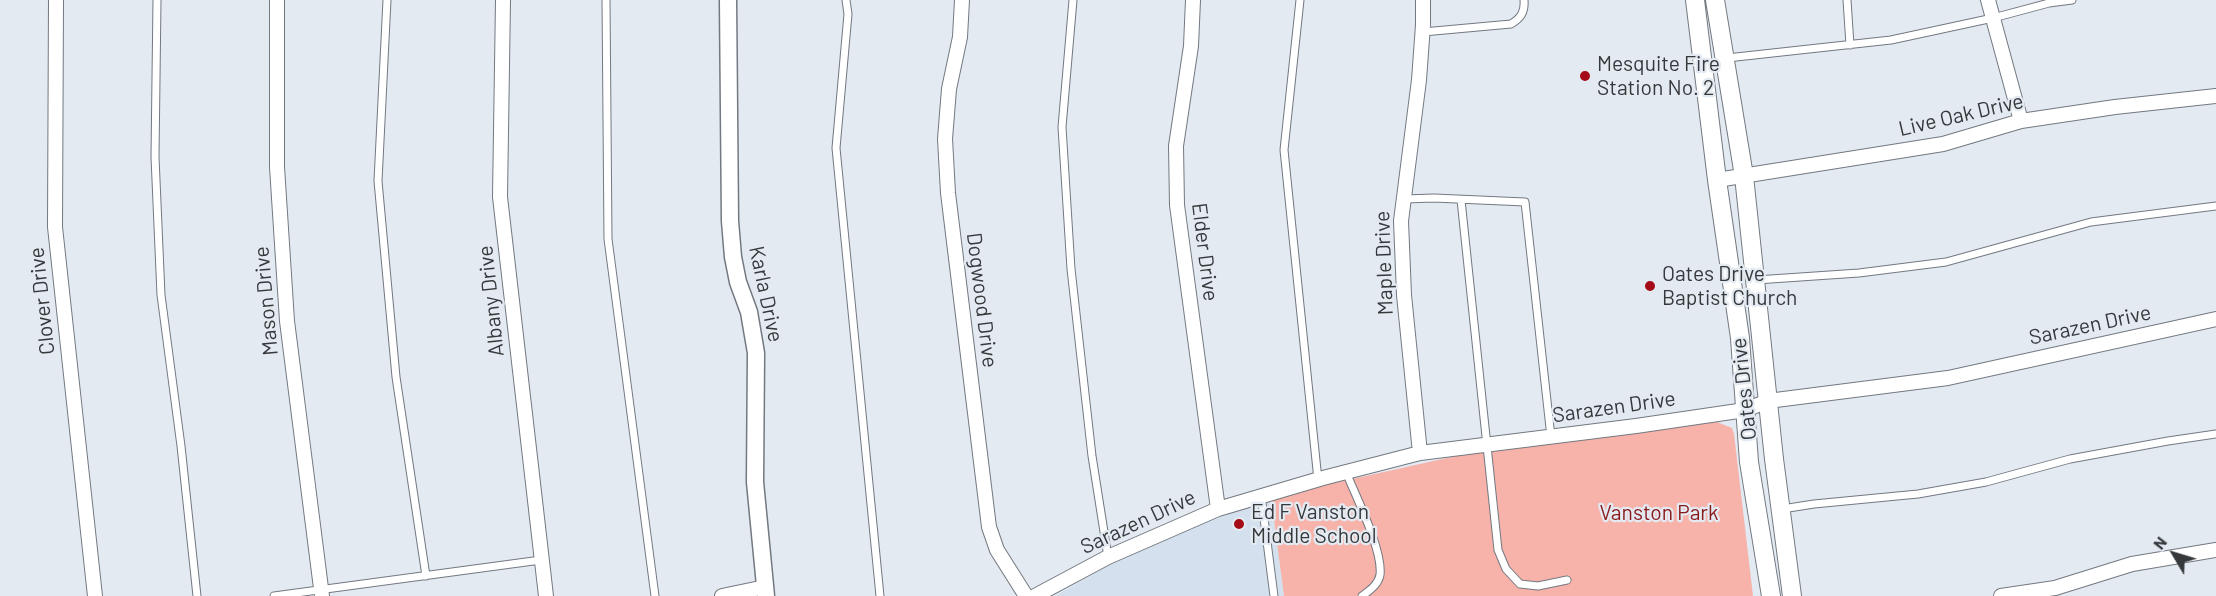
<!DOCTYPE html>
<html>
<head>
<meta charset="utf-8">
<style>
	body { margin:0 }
	#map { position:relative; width:2216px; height:596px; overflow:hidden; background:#e3eaf1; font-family:Barlow,sans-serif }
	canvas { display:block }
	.north { position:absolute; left:2144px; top:524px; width:60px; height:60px; -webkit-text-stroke:4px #e3eaf1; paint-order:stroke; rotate:308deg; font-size:16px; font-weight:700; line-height:24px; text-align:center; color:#36393c }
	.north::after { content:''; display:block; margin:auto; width:21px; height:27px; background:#36393c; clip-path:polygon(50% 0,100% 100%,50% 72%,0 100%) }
</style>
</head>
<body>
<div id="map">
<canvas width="2216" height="596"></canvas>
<div class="north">N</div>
</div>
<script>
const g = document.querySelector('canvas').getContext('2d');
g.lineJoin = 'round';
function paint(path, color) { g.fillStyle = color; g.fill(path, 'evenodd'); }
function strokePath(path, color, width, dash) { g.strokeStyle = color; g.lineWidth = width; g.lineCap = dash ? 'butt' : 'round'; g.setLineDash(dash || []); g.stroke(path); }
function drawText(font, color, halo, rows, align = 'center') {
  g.font = font + ' Barlow,sans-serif'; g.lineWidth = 4.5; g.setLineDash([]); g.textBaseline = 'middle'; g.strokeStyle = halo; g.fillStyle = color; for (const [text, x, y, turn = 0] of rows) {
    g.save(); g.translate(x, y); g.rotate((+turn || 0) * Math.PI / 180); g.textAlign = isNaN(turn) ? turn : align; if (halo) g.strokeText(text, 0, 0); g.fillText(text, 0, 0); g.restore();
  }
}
const built = new Path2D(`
	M1271 497 1284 596H1055L1135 551Z`);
const green = new Path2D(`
	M1717 422 1732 428 1734 434 1753 596H1284L1271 497 1456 456Z`);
const service = new Path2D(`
	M157 0 155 157 161 295 181 446 197 596
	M387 0 378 181 396 377 426 576
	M606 0 608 239 655 596
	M846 0 848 14 836 148 880 596
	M1073 0 1062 127 1071 269 1092 456 1108 557
	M1300 0 1284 150 1318 480
	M1847 0 1850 45
	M1423 32 1511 24C1521 18 1525 12 1524 0
	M1727 58 1891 40 1993 18 2049 3 2072 0
	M1404 199 1434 198 1525 202 1551 437
	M1461 200 1498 550 1506 569 1520 584 1538 586 1567 580
	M1756 280 1859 273 1946 262 2091 222 2216 206
	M1346 472C1356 497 1383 550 1380 575 1378 585 1369 591 1362 596
	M1261 495 1274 596
	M1782 509 1814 504 1918 494 1986 482 2070 459 2168 441 2216 434
	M274 596 541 560`);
const minor = new Path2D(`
	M56 0 55 227 95 596
	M277 0V167L287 321 322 596
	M503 0 500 197 546 596
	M962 0 960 37 949 89 945 139 948 193 989 527 997 550 1026 596
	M1193 0 1191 46 1176 146 1177 205 1218 509
	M1988 0 2021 121
	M1717 180 1943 144 2021 121 2115 107 2216 96
	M1420 453 1404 295 1401 221 1419 80 1423 25V0
	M722 596 765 587
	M1035 596 1108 557 1218 509 1323 478 1420 453 1636 426 1745 410 1768 401 1948 378 2216 319
	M2001 596 2055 588 2132 564 2216 550`);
const tertiary = new Path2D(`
	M728 0 730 221 733 257 738 282 749 312 756 353 755 482 766 596`);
const secondary = new Path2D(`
	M1695 0 1717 180 1740 338 1749 462 1771 596
	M1715 0 1744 176 1774 459 1792 596`);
const markers = [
	[1585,76,6,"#a40b16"],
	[1650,286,6,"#a40b16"],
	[1239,524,6,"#a40b16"]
];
const poiNames = [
	["Mesquite Fire",1597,64],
	["Station No. 2",1597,88],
	["Oates Drive",1662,274],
	["Baptist Church",1662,298],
	["Ed F Vanston",1251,512],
	["Middle School",1251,536]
];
const streetNames = [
	["Live Oak Drive",1961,115,-13],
	["Elder Drive",1205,252,83],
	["Maple Drive",1384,263,-92],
	["Karla Drive",766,294,78],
	["Dogwood Drive",982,300,83],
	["Clover Drive",42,301,-96],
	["Mason Drive",266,301,-95],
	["Albany Drive",491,301,-96],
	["Sarazen Drive",2090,325,-12],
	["Oates Drive",1744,389,-96],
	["Sarazen Drive",1614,407,-8],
	["Sarazen Drive",1138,522,-25]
];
const parkNames = [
	["Vanston Park",1659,513]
];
paint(built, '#d4e0ee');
paint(green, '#f7b2aa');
strokePath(service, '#737980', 9);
strokePath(minor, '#737980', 16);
strokePath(tertiary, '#737980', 19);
strokePath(secondary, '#737980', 20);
strokePath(service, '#fff', 7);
strokePath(minor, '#fff', 14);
strokePath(tertiary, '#fff', 16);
strokePath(secondary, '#fff', 18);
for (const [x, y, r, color] of markers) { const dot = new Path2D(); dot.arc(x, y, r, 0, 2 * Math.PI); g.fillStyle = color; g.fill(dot); strokePath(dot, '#e3eaf1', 2); }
drawText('21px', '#36393c', '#e3eaf1', poiNames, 'left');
drawText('21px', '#36393c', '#e3eaf1', streetNames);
drawText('21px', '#89191a', '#e3eaf1', parkNames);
</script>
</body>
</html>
